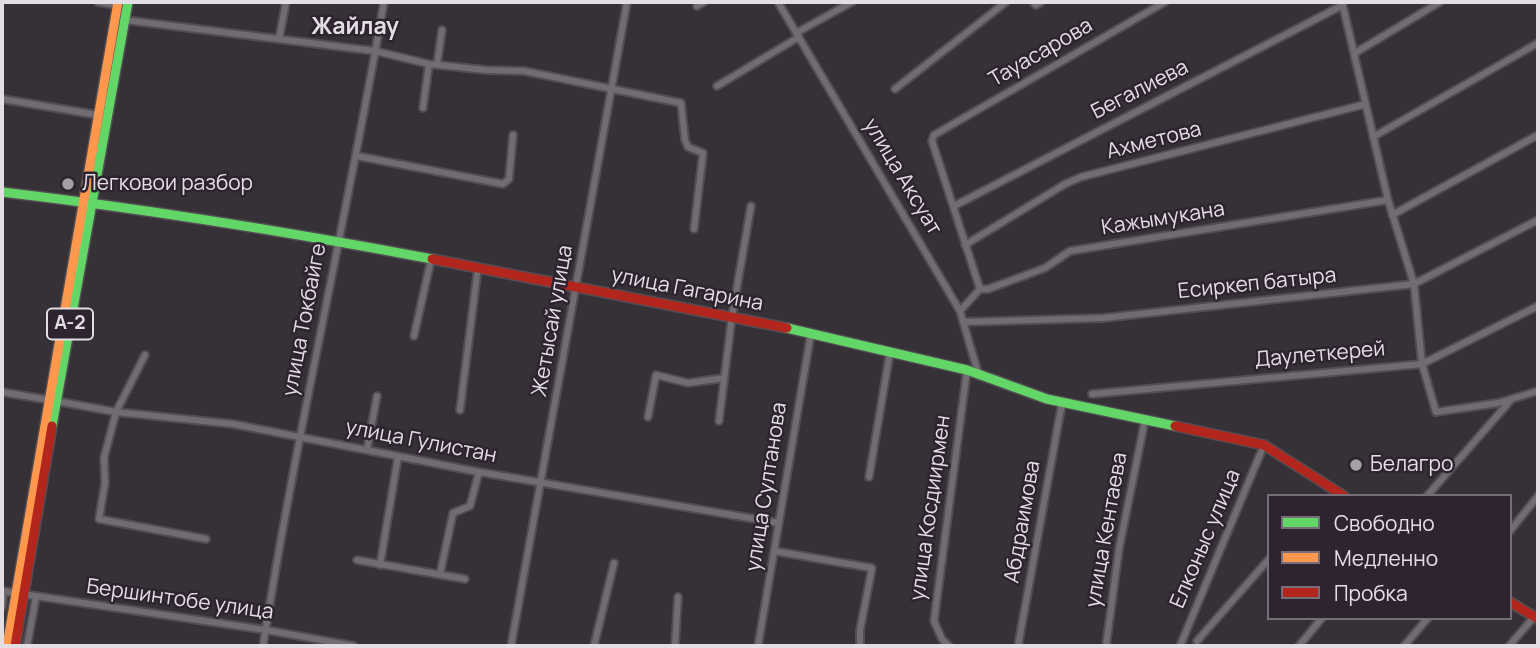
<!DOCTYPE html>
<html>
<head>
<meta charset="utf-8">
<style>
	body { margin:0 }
	#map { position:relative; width:1540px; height:648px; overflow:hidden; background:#363137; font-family:Manrope,sans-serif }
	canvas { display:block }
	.frame { position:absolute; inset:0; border:4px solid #e3dde4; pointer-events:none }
	.legend { position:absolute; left:1267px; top:494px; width:245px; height:126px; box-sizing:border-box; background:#2e2430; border:2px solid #766e78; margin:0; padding:9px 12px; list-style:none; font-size:21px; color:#e3dde4 }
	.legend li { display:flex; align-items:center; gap:14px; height:35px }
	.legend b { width:35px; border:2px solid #766e78 }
</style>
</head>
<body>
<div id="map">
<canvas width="1540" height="648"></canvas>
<div class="frame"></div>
<ul class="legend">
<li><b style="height:9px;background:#63d668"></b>Свободно</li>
<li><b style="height:9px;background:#ff974d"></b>Медленно</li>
<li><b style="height:9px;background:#b3261e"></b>Пробка</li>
</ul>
</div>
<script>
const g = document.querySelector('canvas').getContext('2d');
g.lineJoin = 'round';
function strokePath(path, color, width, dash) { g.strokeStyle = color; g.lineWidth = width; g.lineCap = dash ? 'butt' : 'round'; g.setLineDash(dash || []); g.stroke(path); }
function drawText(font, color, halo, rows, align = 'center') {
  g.font = font + ' Manrope,sans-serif'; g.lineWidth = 5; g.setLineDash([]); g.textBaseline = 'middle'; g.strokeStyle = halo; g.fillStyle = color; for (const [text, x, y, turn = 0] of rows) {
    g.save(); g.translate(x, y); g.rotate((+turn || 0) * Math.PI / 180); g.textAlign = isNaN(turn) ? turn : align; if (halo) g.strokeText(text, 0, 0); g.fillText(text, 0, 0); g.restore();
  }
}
const street = new Path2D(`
	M98 2 117 5
	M778 2 960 311 979 376
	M1033 2 1036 5 1041 2
	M1342 2 1388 200 1414 284 1422 364 1436 412 1498 403 1538 391
	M697 6 704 2
	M125 20 375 51 429 64 486 70 524 71 681 103 685 140 688 147 703 153 694 229
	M796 33 852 2
	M279 39 286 2
	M1355 53 1440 2
	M437 65 442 30
	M717 86 799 37
	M895 89 1006 2
	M2 99 98 115
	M423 108 429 64
	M1373 137 1538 43
	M357 156 503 184 509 179 513 135
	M954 206 1343 5
	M1392 215 1538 135
	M965 245 1065 184 1081 177 1366 104
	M980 289 932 141 934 135 1165 2
	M960 311 980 289H988L1045 268 1070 251 1388 200
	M963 322 1103 318 1414 284 1538 220
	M414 336 431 260
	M145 355 116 412 104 458 105 483 99 519 206 539
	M2 392 49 400
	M1092 394 1422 364 1538 306
	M56 401 116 412 233 424 479 472 779 523
	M460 410 478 267
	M648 417 656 375 688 383 724 378
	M719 421 732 316 751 206
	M367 450 377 396
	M869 477 890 352
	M1427 496 1510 401
	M1510 531 1538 496
	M774 551 872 568 860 630V646
	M357 560 465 579
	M380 565 398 457
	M440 574 453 513 470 506 479 472
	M2 591 266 630 354 646
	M2 607 4 591
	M1197 641 1269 559
	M27 646 36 597
	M263 646C297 430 347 217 384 2
	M511 646 627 2
	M594 646 614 563
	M675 646 678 597
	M758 646 811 333
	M949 646 942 639 934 621 967 370
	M1018 646 1062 403
	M1106 646 1119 549 1145 420
	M1180 646 1264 445
	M1299 646 1322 618
	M1404 646 1428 618
	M1509 646 1534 617`);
const fast = new Path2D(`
	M2 192C146 209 290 232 432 259
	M787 328 967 370 1047 399 1175 426
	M52 426 128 2`);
const slow = new Path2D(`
	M7 646 118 2`);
const jam = new Path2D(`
	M432 259 787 328
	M1175 426 1264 445 1344 496
	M1510 602 1538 619
	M15 646 52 426`);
const markers = [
	[68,184,7,"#a6a1a7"],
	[1356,465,7,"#a6a1a7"]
];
const shields = [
	[70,324,46]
];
const shieldNames = [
	["A-2",70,324]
];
const streetNames = [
	["Тауасарова",1041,53,-30],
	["Бегалиева",1140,90,-27],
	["Ахметова",1154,141,-14],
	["улица Аксуат",902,177,59],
	["Кажымукана",1163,219,-9],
	["Есиркеп батыра",1257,284,-6],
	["улица Гагарина",687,290,11],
	["улица Токбайге",305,320,-79],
	["Жетысай улица",553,321,-80],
	["Даулеткерей",1320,355,-5],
	["улица Гулистан",421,442,11],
	["улица Султанова",767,487,-81],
	["улица Косдиирмен",931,508,-82],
	["Абдраимова",1023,522,-80],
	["улица Кентаева",1107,530,-80],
	["Елконыс улица",1206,539,-67],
	["Бершинтобе улица",180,600,8]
];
const poiNames = [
	["Легковои разбор",82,184],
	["Белагро",1370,465]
];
const neighbourhoodNames = [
	["Жайлау",355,28]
];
strokePath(street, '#514d52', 10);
strokePath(fast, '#514d52', 12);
strokePath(slow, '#514d52', 12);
strokePath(jam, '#514d52', 12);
strokePath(street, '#706c71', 6);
strokePath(fast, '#63d668', 9);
strokePath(slow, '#ff974d', 9);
strokePath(jam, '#b3261e', 9);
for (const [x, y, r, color] of markers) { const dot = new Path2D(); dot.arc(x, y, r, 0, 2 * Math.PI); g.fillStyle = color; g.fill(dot); strokePath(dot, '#2e2430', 2.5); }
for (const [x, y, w] of shields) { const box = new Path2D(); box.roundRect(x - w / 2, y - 15.5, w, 31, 5); g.fillStyle = '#2e2430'; g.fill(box); strokePath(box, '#e3dde4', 2); }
drawText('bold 19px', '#e3dde4', null, shieldNames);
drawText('21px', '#e3dde4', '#2e2430', streetNames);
drawText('21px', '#e3dde4', '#2e2430', poiNames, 'left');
drawText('bold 23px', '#e3dde4', '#2e2430', neighbourhoodNames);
</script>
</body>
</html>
